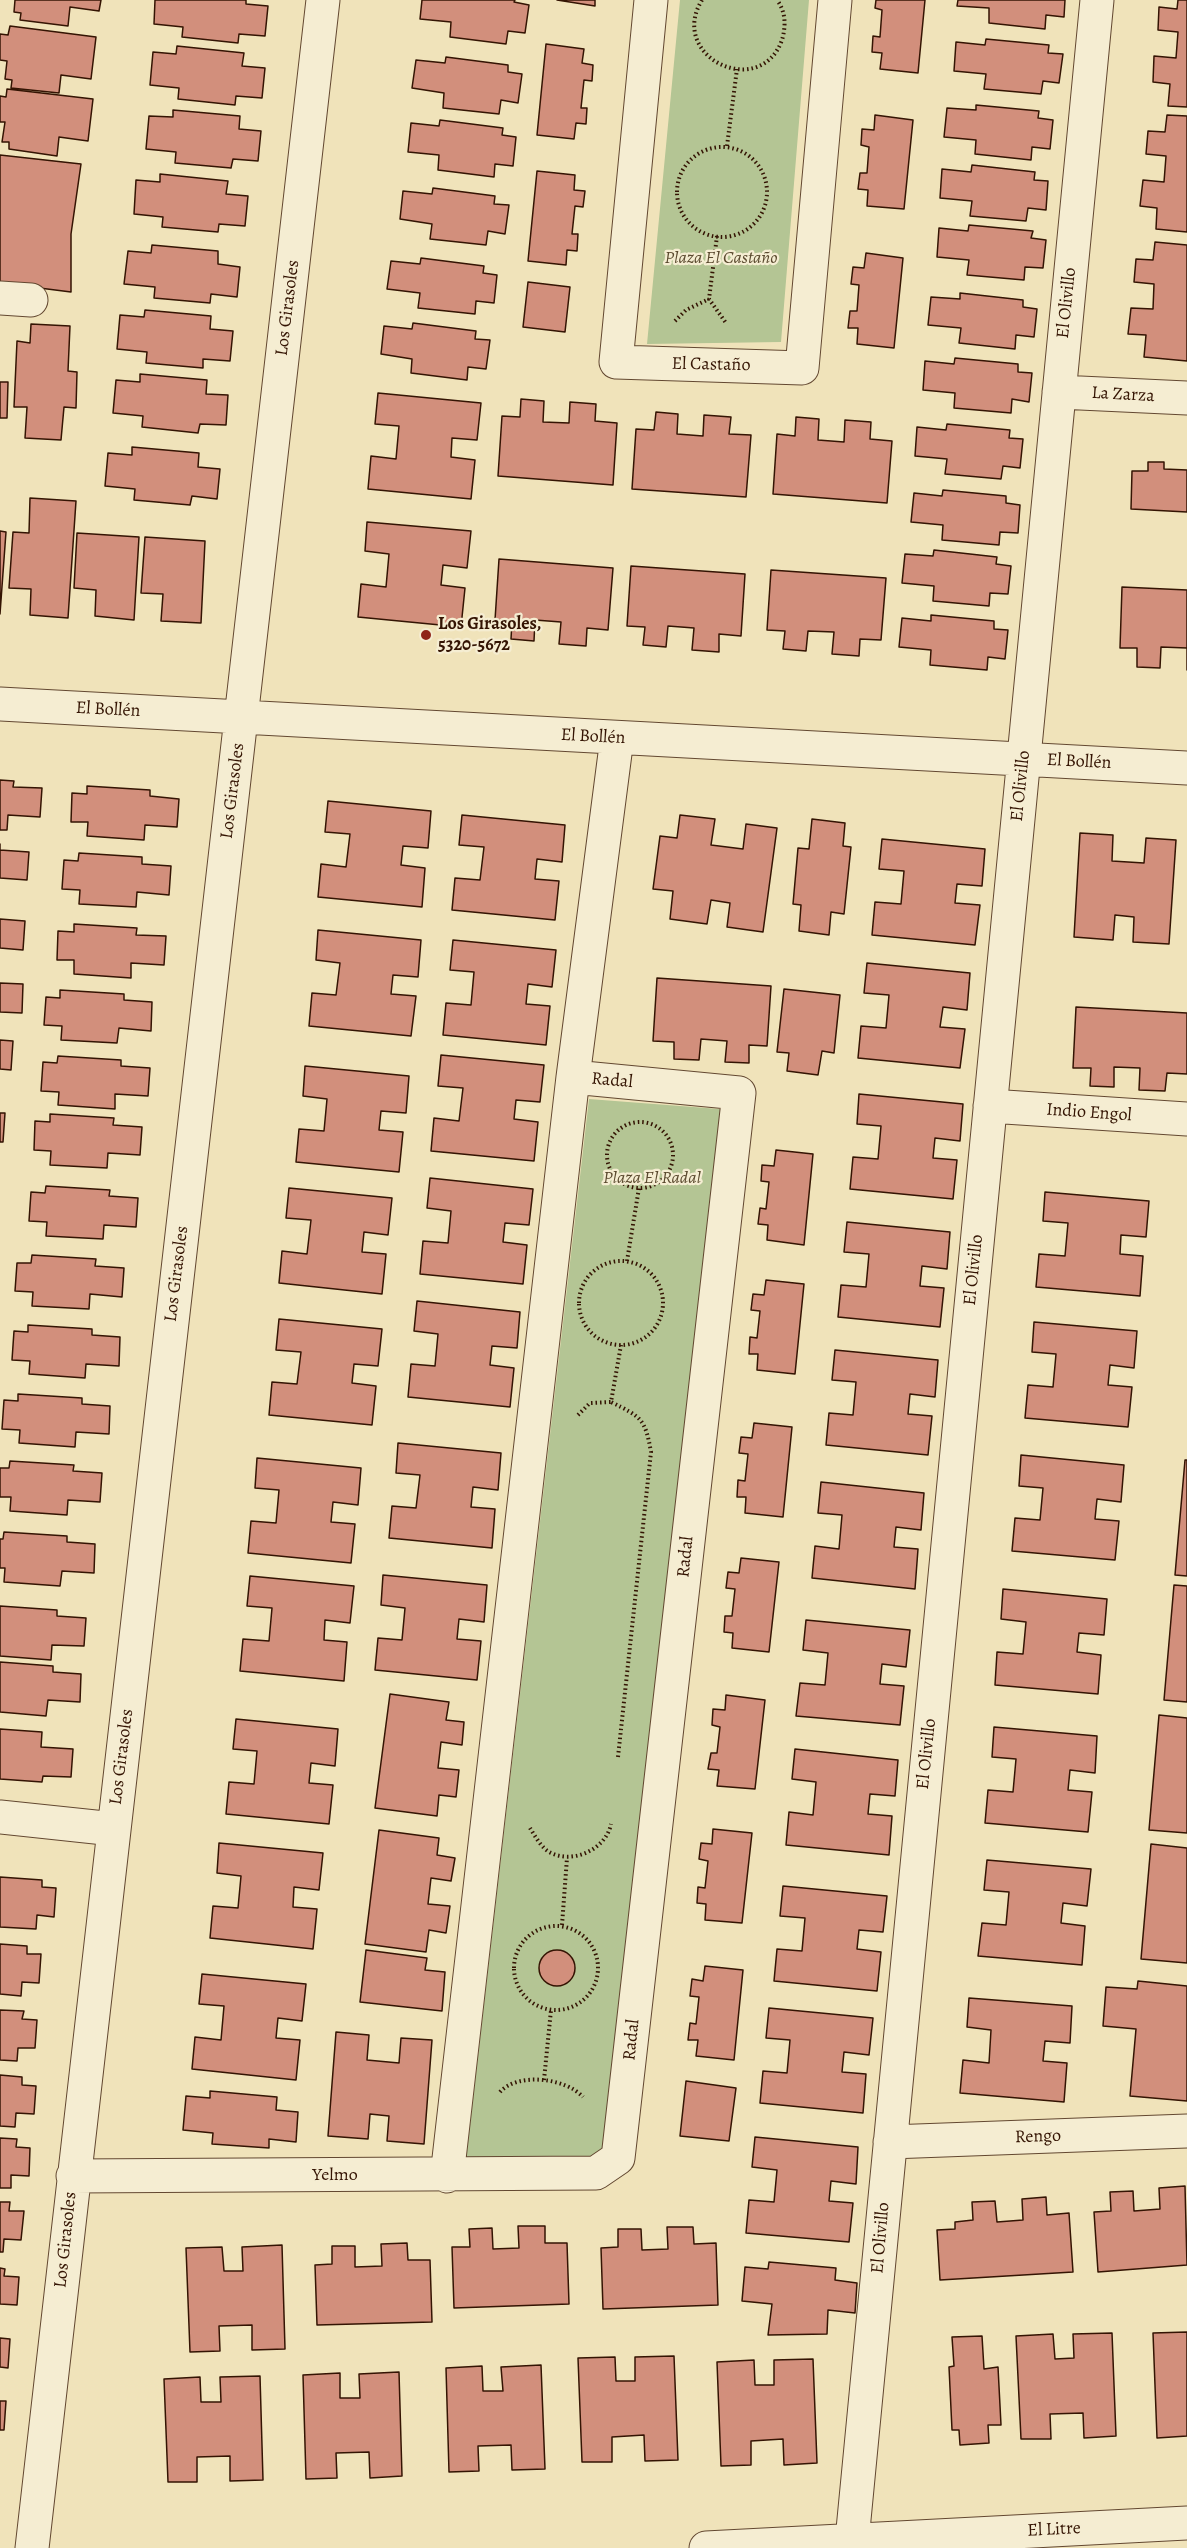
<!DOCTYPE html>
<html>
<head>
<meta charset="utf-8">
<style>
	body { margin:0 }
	canvas { display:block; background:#f0e3ba }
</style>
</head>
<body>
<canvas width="1187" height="2548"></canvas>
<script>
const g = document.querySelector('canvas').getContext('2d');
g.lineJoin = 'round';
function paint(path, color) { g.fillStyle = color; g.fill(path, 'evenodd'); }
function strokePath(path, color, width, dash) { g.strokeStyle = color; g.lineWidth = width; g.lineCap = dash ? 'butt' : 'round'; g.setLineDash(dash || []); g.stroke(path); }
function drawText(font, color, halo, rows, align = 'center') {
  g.font = font + ' Alegreya,serif'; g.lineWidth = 4.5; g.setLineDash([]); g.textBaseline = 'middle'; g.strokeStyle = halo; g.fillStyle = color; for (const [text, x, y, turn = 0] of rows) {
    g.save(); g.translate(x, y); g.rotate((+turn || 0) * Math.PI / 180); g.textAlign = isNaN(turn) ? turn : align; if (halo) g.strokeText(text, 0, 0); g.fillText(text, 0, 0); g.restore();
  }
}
const green = new Path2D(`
	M680 0H809L781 342 647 344Z
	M589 1099 732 1110 605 2156 466 2159Z`);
const building = new Path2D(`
	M15 0H101L99 11 70 7 68 26 20 20 21 13 14 12Z
	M155 0H246V4L268 6 265 36 239 34 238 43 182 37 183 27 154 24Z
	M422 0H515L514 2 529 5 525 33 508 31 506 44 450 37 451 22 420 19Z
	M557 0H595V6Z
	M876 0H925L918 73 880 69 882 53 872 52 873 36 880 37 882 10 875 8Z
	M958 0H1065L1064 17 1046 15 1045 29 989 23V8L957 6Z
	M1178 0H1187V107L1168 106 1170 84 1153 82 1154 56 1176 58 1178 32 1158 30 1159 7 1177 9Z
	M10 26 96 37 91 79 61 75 59 93 11 88 12 80 5 79 7 61 0 60V34L8 35Z
	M986 39 1049 45 1048 53 1063 54 1059 83 1043 81 1041 94 984 89 986 74 954 71 956 42 985 45Z
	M546 44 584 49 582 63 593 65 592 81 584 80 581 108H587L586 124 576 123 574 139 537 135Z
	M177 46 244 53 242 66 265 68 262 98 236 96 235 105 178 99 179 88 150 85 153 52 176 54Z
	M446 57 508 65V72L522 74 518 103 501 100 499 114 443 108 444 93 412 88 416 60 445 63Z
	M7 89 93 99 88 141 59 137 57 156 9 149V142H2L5 122H0V96L6 97Z
	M976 105 1039 111 1038 118 1053 120 1050 149 1032 147 1031 160 975 154 976 140 944 137 947 108 976 110Z
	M173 110 240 116 239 129 261 131 258 161 233 159 231 168 175 163 176 152 146 149 149 116 173 117Z
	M875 115 913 120 904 209 867 206 868 190 858 189 860 173H867L869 147 861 145 862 129 874 130Z
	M1167 115 1187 116V232L1156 229 1157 208 1140 206 1143 180 1164 182 1166 156 1146 154 1148 131 1165 132Z
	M440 120 503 128 502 135 516 137 513 166 495 164 494 177 438 170 439 155 408 152 411 123 439 126Z
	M0 155 81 164 71 234V292L0 283Z
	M972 165 1035 172 1034 180 1048 181 1046 210 1028 208 1026 221 970 216 972 201 940 198 942 169 971 172Z
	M537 171 575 175 574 190 585 191 583 207 575 206 572 234H578L577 251 567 250 566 265 528 261Z
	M160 174 228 181 226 194 248 196 245 226 219 224 218 232 162 227 163 217 134 214 136 180 160 182Z
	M433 188 495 196 494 204 509 205 505 234 488 231 486 245 430 239 432 224 400 219 403 191 432 194Z
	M969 225 1033 231 1031 238 1046 240 1043 268 1025 267 1024 280 967 275 969 260 937 257 939 228 968 231Z
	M1155 242 1187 245V361L1144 357 1146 335 1128 334 1131 308 1153 309 1154 284 1134 282 1136 259 1153 260Z
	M152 245 218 251V264L240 267 237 297 211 294 210 303 154 298 155 287 124 284 128 251 151 253Z
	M866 253 903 258 894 348 857 344 858 328H848L850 311H857L859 285 851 284 853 267 864 268Z
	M421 258 484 266 483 273 497 275 494 303 476 301 475 314 418 308 420 293 387 289 391 261 420 264Z
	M528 282 570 287 565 332 523 327Z
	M960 293 1023 300V307L1037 309 1034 337 1016 335 1015 349 959 343 961 328 928 325 931 297 960 299Z
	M145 310 211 316 210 329 233 331 230 361 203 359V368L146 363 147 352 117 349 120 315 144 317Z
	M413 323 476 331 475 339 490 340 486 369 468 367 467 380 411 373 412 359 381 354 384 326 412 329Z
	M31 324 70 326 68 371 77 372 76 408 64 407 61 440 25 438 27 407H14L17 341 30 343Z
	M955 358 1018 364V372L1032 373 1029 402 1012 399 1011 413 954 408 955 393 923 390 925 361 954 364Z
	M140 374 207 380 206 394 228 395 226 425 200 424 198 433 142 427 143 416 113 413 116 380 140 382Z
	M0 382H8L7 418H0Z
	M378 393 481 403 477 440 452 438 451 457 475 460 471 499 368 489 371 456 396 459 399 426 375 424Z
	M521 399 544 401 543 422 569 423 570 402 596 404 595 421 617 423 613 485 498 476 502 416 520 417Z
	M656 412 678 414 677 434 703 436 704 415 731 417 729 434 751 435 746 497 632 489 636 429 654 430Z
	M796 417 819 419 818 440 844 442 845 420 871 422 870 439 892 441 887 503 773 494 777 434 795 436Z
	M947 424 1010 430 1009 438 1023 439 1020 468 1003 466 1001 479 945 474 947 459 915 456 917 427 946 430Z
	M132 447 199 453 198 467 220 469 217 499 192 496 190 505 134 500 135 489 105 486 108 453 132 455Z
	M1148 462H1164V469L1187 470V512L1131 509 1132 471H1148Z
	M943 490 1006 496V503L1020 505 1018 533 1000 532 999 545 942 540 943 525 911 522 914 493 942 496Z
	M30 498 76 501 68 618 30 615 31 589 9 588 13 532 29 533Z
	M367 522 471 531 467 568 443 565 441 585 465 588 461 627 358 617 361 584 386 587 389 554 365 551Z
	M0 531 6 532 0 614Z
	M77 533 139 537 134 620 95 616 96 590 74 588Z
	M145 537 205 541 201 623 161 621 163 594 141 593Z
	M934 550 997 557 996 564 1011 566 1008 594 990 593 989 606 933 601 934 586 902 583 905 554 933 556Z
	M499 559 613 568 608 630 587 628 586 646 559 644 561 622 535 620 534 641 511 639 512 621 495 620Z
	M631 566 745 574 741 636 719 634V652L692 650 694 628 668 626 666 647 643 645 645 627 627 626Z
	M771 570 886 578 881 640 860 639 859 656 832 654 834 632 808 631 806 651 783 649 785 631 767 630Z
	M1122 587 1187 590V670V648L1161 647 1160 668 1137 667V648H1120Z
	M931 615 994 621V629L1008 630 1005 659 988 657 987 670 930 665 931 650 899 647 902 618 931 621Z
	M0 780 14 781 13 787 42 788 40 817 8 815 7 830H0Z
	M87 786 150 790V796L179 799 177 827 145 825 144 840 87 836 88 822H71L72 793 87 794Z
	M328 801 431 811 428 848 403 846 401 865 425 868 422 907 318 897 321 864 346 867 350 834 325 832Z
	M462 815 565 825 562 862 537 859 535 879 559 881 555 920 452 910 455 878 480 880 484 847 459 845Z
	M680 815 715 819 711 845 743 849 746 824 777 828 763 932 727 927 730 903 711 900 707 924 670 919 673 891 653 889 660 836 677 838Z
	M812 819 845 823 843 846 851 847 844 914 831 912 829 935 799 931 801 905 793 904 798 848 809 849Z
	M1080 833 1113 835 1112 861 1144 863 1146 838 1176 840 1169 944 1133 942 1134 917 1115 915 1113 940 1074 937Z
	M882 839 985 849 982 886 957 884 955 903 980 905 975 945 872 935 875 902 901 904 904 871 879 869Z
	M0 844V850L29 852 27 880 0 878Z
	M79 853 142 857V864L171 866 169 895 137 892 136 907 79 904 80 890 62 889 64 860 78 861Z
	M0 919 25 921 23 950 0 948Z
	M74 924 137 928 136 935 166 936 164 965 131 963V978L74 974V960H57L58 931 74 932Z
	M318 930 421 940 418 977 393 975 391 994 416 996 411 1036 309 1026 312 993 336 995 340 963 316 960Z
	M453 940 556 950 552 987 528 984 526 1004 550 1006 546 1045 443 1035 446 1003 471 1005 474 972 450 970Z
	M867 963 970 973 967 1010 943 1007 940 1027 965 1029 960 1068 858 1058 861 1026 886 1028 889 995 864 993Z
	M657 978 771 986 767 1046 749 1045V1063L725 1062 727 1041 701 1039 699 1060 674 1059V1042L653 1041Z
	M0 983 23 984 22 1013 0 1012Z
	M784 989 840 995 834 1053 822 1051 818 1075 787 1071 789 1053 777 1052Z
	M60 990 124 994V1000L152 1002 151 1031 119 1028 117 1043 61 1040 62 1026 44 1025 46 997 60 998Z
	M1076 1007 1187 1013V1074L1167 1073 1165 1091 1139 1090 1140 1068 1114 1067V1087L1090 1086 1091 1068H1073Z
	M0 1040 13 1041 11 1070 0 1069Z
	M441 1055 544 1065 540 1102 516 1100 514 1119 538 1122 534 1161 431 1151 434 1118 459 1121 463 1088 438 1086Z
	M58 1056 121 1060V1066L150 1068 148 1096 115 1094V1109L58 1105 59 1092 41 1091 43 1062 57 1063Z
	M305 1066 409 1076 406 1113 381 1111 379 1130 403 1132 399 1172 296 1162 299 1129 324 1131 327 1099 303 1096Z
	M859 1094 963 1104 960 1141 935 1138 933 1158 957 1160 953 1199 850 1189 853 1157 878 1159 881 1126 857 1124Z
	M0 1113H5L3 1142H0Z
	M50 1114 114 1118 113 1125 142 1127 140 1155 108 1153 107 1168 50 1165 51 1151 34 1150 35 1121 50 1122Z
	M776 1150 813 1154 804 1245 767 1240 768 1225 758 1224 760 1208 766 1209 769 1182 761 1181 762 1165 774 1166Z
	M430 1178 533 1189 529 1225 505 1223 503 1242 527 1245 523 1284 420 1274 423 1241 448 1243 451 1211 427 1208Z
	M46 1186 110 1190 109 1196 138 1198 136 1227 104 1225 103 1239 46 1236 47 1222 29 1221 31 1192 45 1193Z
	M289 1188 392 1198 388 1235 364 1232 362 1252 386 1254 382 1294 279 1283 282 1251 307 1254 311 1220 286 1218Z
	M1045 1192 1149 1201 1146 1237 1121 1235 1120 1254 1143 1256 1140 1296 1036 1287 1039 1254 1065 1256 1068 1223 1043 1221Z
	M847 1222 950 1232 947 1269 922 1266 920 1286 944 1288 940 1327 838 1317 841 1285 866 1287 869 1254 844 1252Z
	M32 1255 96 1259 95 1266 124 1268 122 1297 90 1294 89 1309 32 1306 33 1292 15 1291 17 1263H31Z
	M766 1280 804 1284 795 1374 757 1370 758 1354H749L750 1337 757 1338 760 1311 751 1310 753 1294 764 1295Z
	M417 1301 520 1312 517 1348 492 1346 490 1365 514 1368 510 1407 408 1397 411 1364 435 1366 438 1334 414 1331Z
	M279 1319 382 1329 378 1366 354 1364 352 1383 376 1386 372 1425 269 1415 272 1382 297 1384 301 1352 276 1350Z
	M1034 1322 1137 1331 1134 1368 1110 1365 1108 1385 1132 1387 1128 1427 1025 1418 1028 1385 1053 1387 1056 1354 1032 1352Z
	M28 1325 92 1329V1335L120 1337 119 1366 86 1364 85 1378 29 1374 30 1361 12 1360 14 1331 28 1332Z
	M835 1350 938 1360 935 1397 910 1394 908 1414 932 1416 928 1455 826 1445 829 1413 853 1415 856 1382 832 1380Z
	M18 1394 82 1398V1404L110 1406 109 1434 76 1432 75 1447 19 1443 20 1430 2 1429 4 1400 18 1401Z
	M754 1423 792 1427 783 1517 745 1513 746 1497H737L738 1480 745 1481 748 1454 739 1453 741 1437 752 1438Z
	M398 1443 501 1453 498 1490 473 1487 471 1507 495 1509 492 1548 389 1538 392 1506 416 1508 420 1475 396 1473Z
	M1021 1455 1124 1465 1121 1502 1097 1499 1095 1519 1119 1521 1115 1560 1012 1551 1015 1518 1040 1520 1043 1488 1019 1486Z
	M257 1458 361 1468 358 1505 333 1502 331 1522 355 1524 351 1563 248 1553 251 1521 276 1523 279 1490 255 1488Z
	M1185 1460H1187V1576L1175 1575Z
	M10 1461 74 1465 73 1471 102 1473 100 1502 68 1500 67 1515 10 1511 11 1497H0V1468H9Z
	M821 1482 924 1493 921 1530 896 1527 894 1547 918 1549 915 1589 812 1578 815 1546 839 1549 842 1515 818 1513Z
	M4 1532 67 1536V1542L95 1544 94 1573 62 1571 60 1586 4 1582 5 1568H0V1539H3Z
	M741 1558 779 1562 769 1652 732 1648 733 1633 724 1632 725 1616H732L735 1589 726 1588 728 1572 739 1573Z
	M383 1575 487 1585 484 1622 459 1619 457 1639 481 1641 477 1680 375 1670 378 1638 402 1640 405 1608 381 1605Z
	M250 1576 354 1586 350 1623 325 1620 324 1640 347 1642 344 1681 240 1671 243 1639 269 1641 272 1608 247 1606Z
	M1174 1585 1187 1586V1702L1164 1700Z
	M1003 1589 1107 1599 1104 1635 1079 1633 1077 1652 1101 1655 1098 1694 995 1685 997 1652 1023 1654 1026 1622 1001 1619Z
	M0 1606 57 1610V1616L86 1618 84 1646 52 1645 51 1660 0 1656Z
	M806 1620 910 1630 906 1667 882 1664 880 1684 904 1686 900 1725 796 1716 800 1683 825 1685 828 1653 803 1650Z
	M0 1662 53 1666V1672L81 1674 80 1702 48 1700 46 1716 0 1712Z
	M390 1694 449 1702 446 1720 464 1722 462 1745 441 1742 438 1768 459 1770 456 1797 439 1795 437 1816 375 1808Z
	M726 1695 765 1700 755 1789 717 1786 719 1770 708 1769 711 1753H717L720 1727 712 1725 713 1709 725 1710Z
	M1159 1715 1187 1718V1833L1149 1830Z
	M236 1719 338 1729 335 1766 311 1763 309 1783 333 1785 329 1824 226 1814 229 1782 254 1784 257 1751 233 1749Z
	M994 1727 1097 1736 1095 1773 1070 1770 1068 1790 1092 1792 1088 1832 985 1823 988 1790 1013 1792 1016 1759 992 1757Z
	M0 1729 42 1732 41 1747 73 1749 71 1777 43 1776 42 1782 0 1779Z
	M795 1749 898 1760 895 1796 870 1794 868 1814 892 1816 889 1855 786 1845 789 1812 813 1815 816 1782 792 1779Z
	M713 1829 752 1833 742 1923 705 1920 706 1904 697 1903 698 1887 705 1888 708 1861 699 1859 701 1843 712 1844Z
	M379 1830 439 1838 437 1855 455 1858 451 1881 431 1878 428 1904 450 1906 446 1933 429 1930 426 1952 365 1944Z
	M219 1843 323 1853 319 1890 294 1887 293 1907 317 1909 313 1949 210 1938 213 1906 238 1908 241 1876 217 1873Z
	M1151 1844 1187 1848V1963L1141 1959Z
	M987 1860 1091 1869 1087 1906 1063 1903 1061 1923 1085 1926 1082 1965 978 1956 982 1923 1006 1925 1009 1892 984 1890Z
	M0 1877 42 1880V1887L56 1888 54 1917 37 1915 36 1929 0 1927Z
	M783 1886 887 1896 883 1932 859 1930 857 1949 881 1952 877 1991 774 1981 777 1949 802 1951 805 1918 780 1916Z
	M0 1944 27 1946V1954H41L39 1983 22 1982 21 1996 0 1994Z
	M366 1950 427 1958 425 1970 445 1972 442 2011 360 2002Z
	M539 1968a18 18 0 1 1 36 0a18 18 0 1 1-36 0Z
	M705 1966 743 1970 734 2060 696 2056 698 2040H688L690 2023 696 2024 699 1997 690 1996 692 1979 703 1981Z
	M202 1974 306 1984 302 2021 278 2018 276 2038 300 2040 296 2080 192 2069 195 2037 221 2040 224 2006 199 2004Z
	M1138 1981 1187 1986V2101L1130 2096 1136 2029 1103 2026 1106 1987 1137 1989Z
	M969 1998 1072 2006 1070 2043 1045 2041 1043 2061 1067 2063 1064 2102 960 2093 963 2060 989 2063 991 2030 967 2027Z
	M769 2008 873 2018 869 2055 844 2052 842 2072 866 2074 863 2113 760 2103 763 2071 787 2073 790 2040 766 2038Z
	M0 2010 24 2011 22 2019 37 2020 35 2048H18L17 2061 0 2060Z
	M336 2032 369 2035 367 2060 399 2063 401 2038 432 2040 424 2144 387 2141 389 2116 370 2114 368 2139 328 2136Z
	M0 2075 22 2077V2085L36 2086 34 2114 16 2113 15 2127 0 2126Z
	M686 2081 736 2088 729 2141 680 2136Z
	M210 2091 277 2097 276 2110 298 2112 296 2142 269 2139V2148L212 2144 213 2133 183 2130 186 2096 210 2098Z
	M755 2137 858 2147 856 2184 831 2181 829 2201 853 2203 849 2242 746 2233 749 2200 774 2202 777 2170 752 2167Z
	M0 2138 17 2139 16 2147 30 2148 29 2176 11 2175V2188H0Z
	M1185 2186 1187 2265 1098 2272 1094 2212 1111 2211 1110 2192 1133 2191 1134 2211 1160 2209 1159 2188Z
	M1046 2197 1047 2215 1069 2213 1073 2272 940 2280 937 2230 955 2229V2222L973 2220 972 2202 995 2201 997 2222 1023 2220 1022 2199Z
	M0 2202H10L9 2211H24L21 2240 4 2239 3 2252H0Z
	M518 2226H545V2243H567L569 2304 454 2308 452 2247H470L469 2229 492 2228 493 2249 519 2248Z
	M667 2227H693L694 2244 716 2243 718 2305 603 2309 601 2248 618 2247V2229H641L642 2250 668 2249Z
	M407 2243 408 2260H430L432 2322 317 2325 315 2265 332 2264V2246H355V2267L382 2266 381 2244Z
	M282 2245 285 2349 252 2350V2325L219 2326 220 2351 190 2352 186 2248 222 2247 224 2271H243L242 2247Z
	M769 2262 836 2268 835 2280 857 2283 855 2313 828 2310 827 2334 768 2335 772 2304 742 2301 745 2267 768 2269Z
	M0 2268 5 2269 4 2276 19 2277 17 2305 0 2304Z
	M1187 2332V2436L1157 2438 1153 2333Z
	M1112 2333 1116 2436 1084 2438 1083 2413 1050 2414 1051 2439H1021L1016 2336 1053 2334 1055 2359 1074 2358 1073 2334Z
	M982 2336 984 2369 998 2367 1001 2425H988L989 2443 960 2445 959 2430H952L949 2367 954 2366 952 2337Z
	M0 2338 10 2339 8 2368 0 2367Z
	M674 2356 678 2460 645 2461 644 2435 612 2437V2462H582L578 2358 615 2357 616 2381H635V2357Z
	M813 2359 817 2463 784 2465 783 2439 751 2441V2465L721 2466 717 2362 754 2360 755 2385H774V2360Z
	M541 2365 545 2469 512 2470 511 2445 478 2446 479 2471 449 2472 446 2368 482 2366 483 2391H503L501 2367Z
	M399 2372 402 2476 370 2478 369 2452 336 2453 337 2478 306 2479 303 2375 340 2373V2398H360L359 2374Z
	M260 2376 263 2480 230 2481V2456L197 2457V2482H168L164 2379 200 2377 201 2402H221L220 2377Z
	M0 2401H6L4 2430H0Z`);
const path = new Path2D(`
	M702 0C667 57 760 101 782 40 786 26 786 12 777 0
	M727 146 737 69
	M677 192a45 45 0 1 1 90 0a45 45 0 1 1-90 0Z
	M717 236 709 299 726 323
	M675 321 686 310 709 299
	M607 1155a33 33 0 1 1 66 0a33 33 0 1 1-66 0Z
	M627 1261 639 1188
	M579 1303a42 42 0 1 1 84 0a42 42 0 1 1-84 0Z
	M578 1415 590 1403 611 1402
	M618 1757 651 1452C645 1418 641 1417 611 1402L621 1345
	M530 1828C535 1836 542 1849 551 1853 574 1864 606 1849 611 1824
	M562 1925 567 1858
	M514 1968a42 42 0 1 1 84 0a42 42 0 1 1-84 0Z
	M544 2080 551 2010
	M500 2092C518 2072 566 2078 583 2097`);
const street = new Path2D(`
	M651 0 616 362 802 368 835 0
	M0 298 31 300
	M1059 392 1187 398
	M0 704 1187 768
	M573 1077 617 738
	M990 1106 1187 1119
	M0 1817 114 1829
	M890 2142 1187 2131
	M73 2176 596 2173 618 2158 739 1093 573 1077 447 2176
	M852 2540 1097 0
	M32 2548 323 0
	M706 2548 1187 2523`);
const markers = [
	[426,635,6,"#8f2418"]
];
const parkNames = [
	["Plaza El Castaño",721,259],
	["Plaza El Radal",652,1179]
];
const streetNames = [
	["El Olivillo",1067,303,-84],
	["Los Girasoles",288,308,-83],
	["El Castaño",711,365,1],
	["La Zarza",1123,395,3],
	["El Bollén",108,710,3],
	["El Bollén",593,737,3],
	["El Bollén",1079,762,3],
	["El Olivillo",1021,786,-84],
	["Los Girasoles",233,791,-83],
	["Radal",612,1081,5],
	["Indio Engol",1089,1113,4],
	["El Olivillo",974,1270,-84],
	["Los Girasoles",177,1274,-83],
	["Radal",686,1557,-84],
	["El Olivillo",927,1754,-84],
	["Los Girasoles",122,1757,-83],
	["Radal",632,2040,-84],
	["Rengo",1038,2137,-2],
	["Yelmo",335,2176],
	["El Olivillo",881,2238,-85],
	["Los Girasoles",66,2240,-84],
	["El Litre",1054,2530,-3]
];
const poiNames = [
	["Los Girasoles,",438,625],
	["5320-5672",438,646]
];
paint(green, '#b4c594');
paint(building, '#d28f7c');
strokePath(building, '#341403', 1.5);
strokePath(street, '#634831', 35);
strokePath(path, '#341403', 4, [1.5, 3]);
strokePath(street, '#f5edd2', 33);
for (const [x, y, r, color] of markers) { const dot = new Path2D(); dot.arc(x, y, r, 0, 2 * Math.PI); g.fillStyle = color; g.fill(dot); strokePath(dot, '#f5edd2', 2); }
drawText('italic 18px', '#5a492e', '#f5edd2', parkNames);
drawText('18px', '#341403', '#f5edd2', streetNames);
drawText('bold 18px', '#341403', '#f5edd2', poiNames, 'left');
</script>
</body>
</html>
